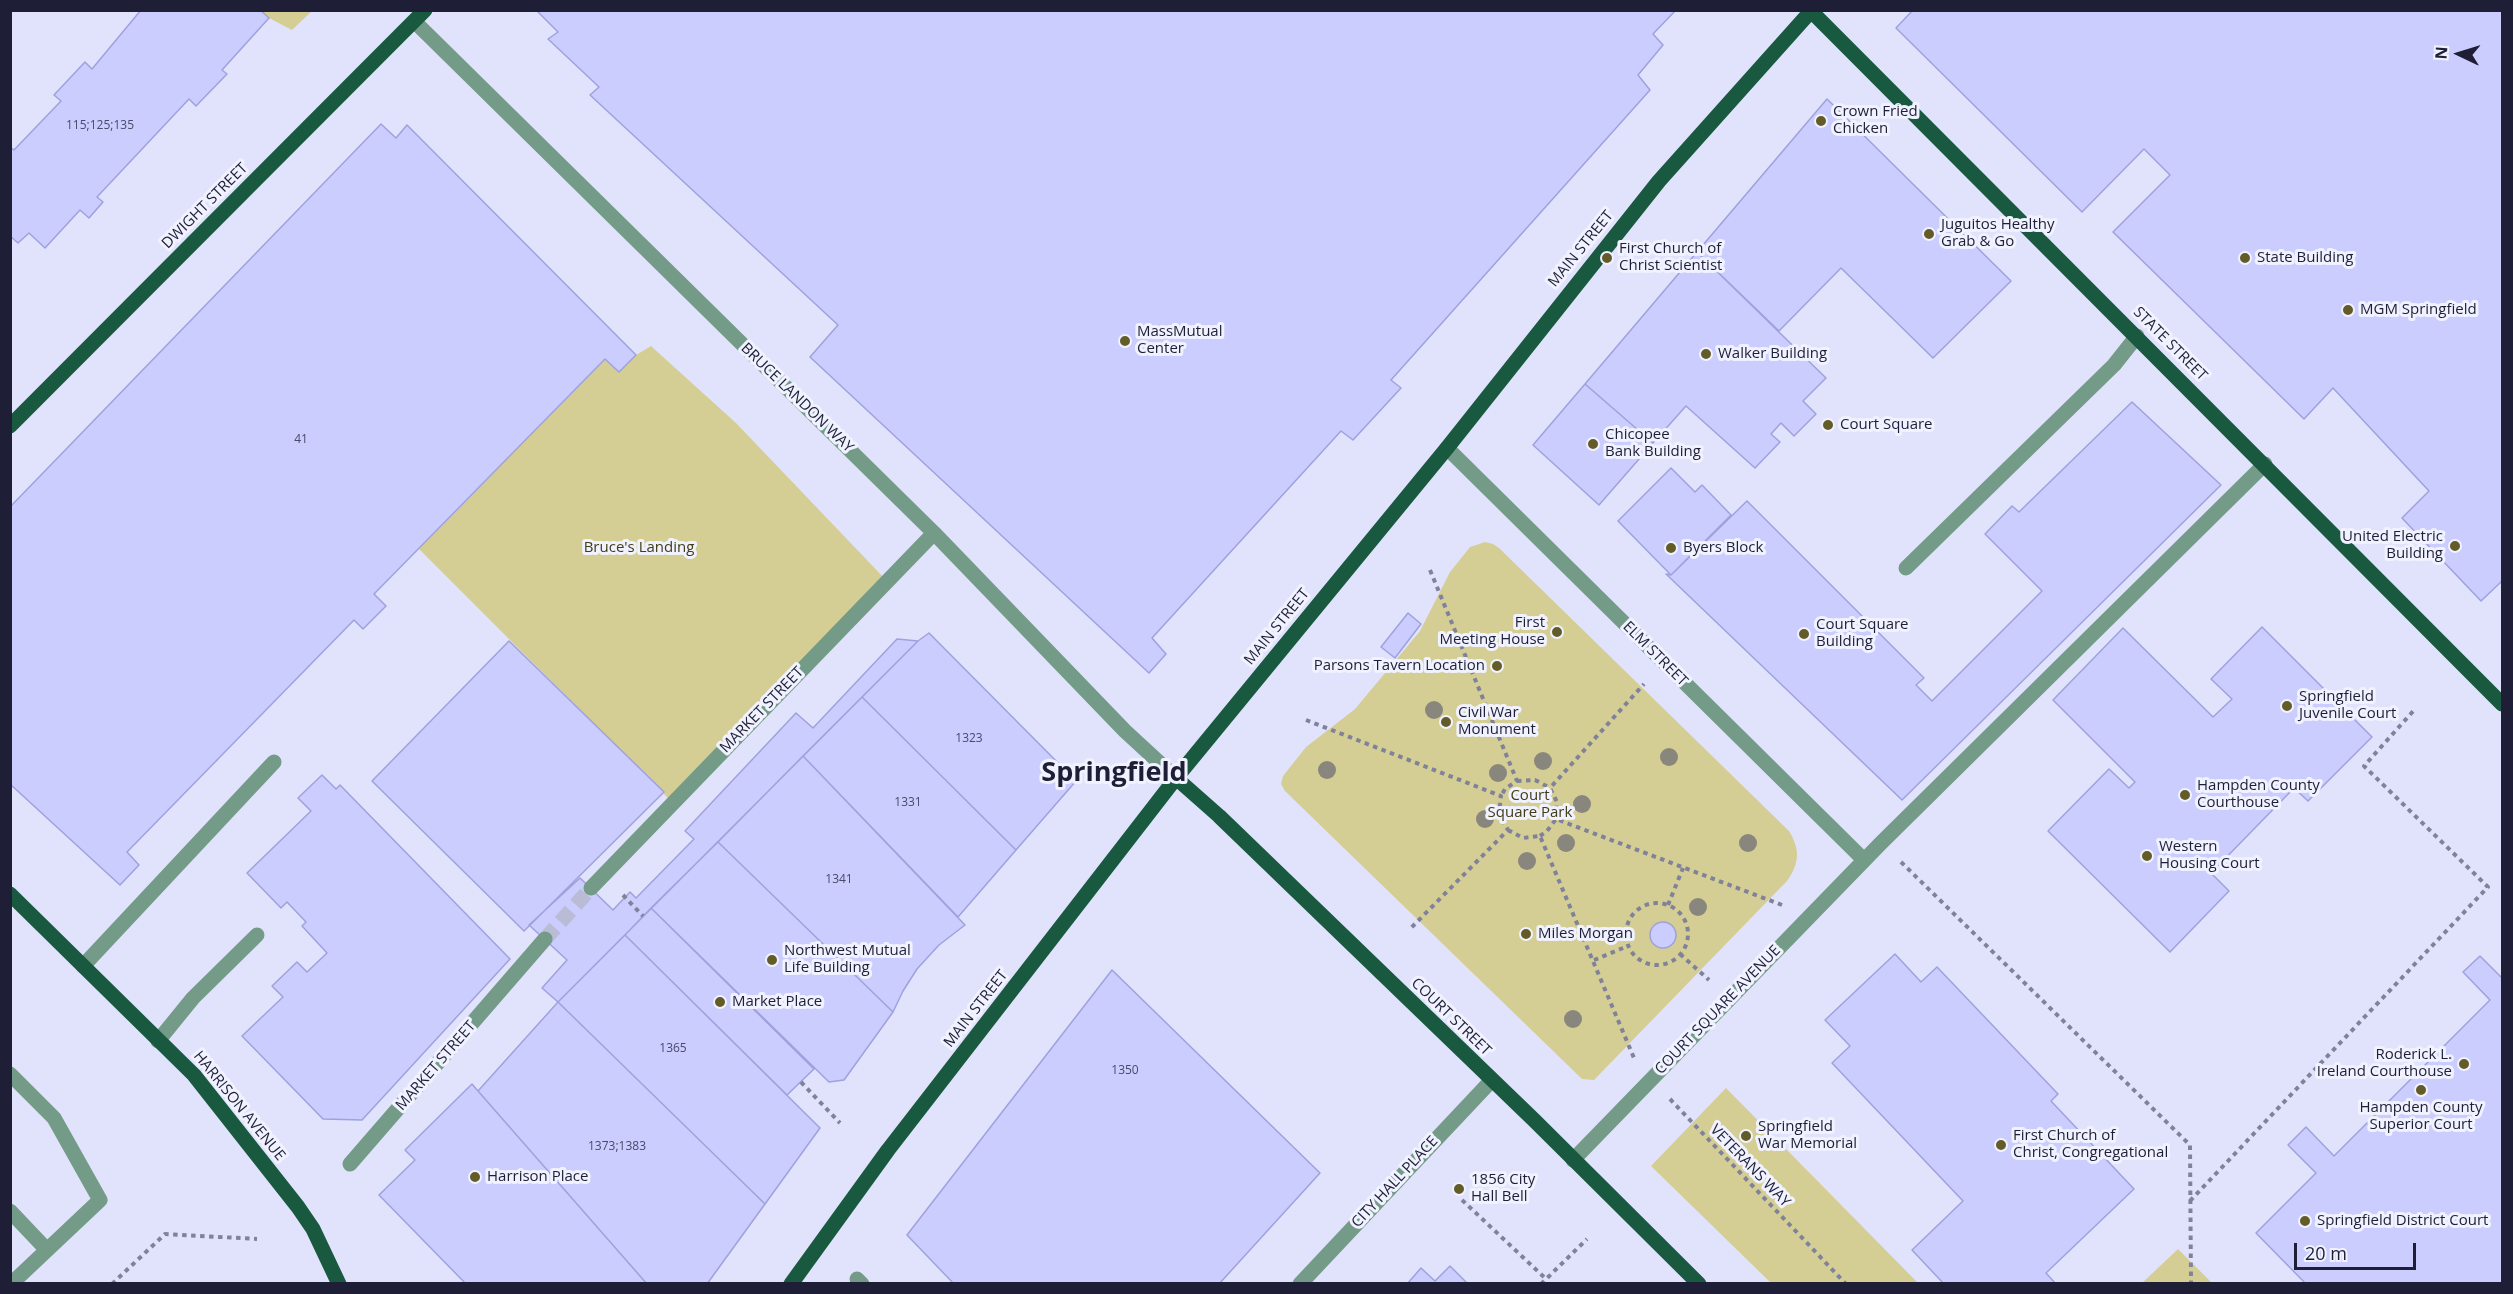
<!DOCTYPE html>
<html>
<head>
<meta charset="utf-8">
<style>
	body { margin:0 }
	#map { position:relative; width:2513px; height:1294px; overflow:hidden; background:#e1e3fd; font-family:"Open Sans",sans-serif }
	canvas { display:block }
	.frame { position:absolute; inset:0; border:12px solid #1e1f36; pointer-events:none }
	.north { position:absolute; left:2429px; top:24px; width:60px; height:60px; -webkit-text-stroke:4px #f1f2ff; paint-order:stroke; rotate:274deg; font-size:16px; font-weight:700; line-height:24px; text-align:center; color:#1e1f36 }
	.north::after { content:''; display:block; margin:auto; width:21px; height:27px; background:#1e1f36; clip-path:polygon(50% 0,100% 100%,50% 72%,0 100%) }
	.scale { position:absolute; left:2294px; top:1243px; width:122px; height:27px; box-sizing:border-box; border:3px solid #1e1f36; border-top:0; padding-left:8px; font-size:18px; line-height:21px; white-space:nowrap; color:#1e1f36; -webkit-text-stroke:4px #f1f2ff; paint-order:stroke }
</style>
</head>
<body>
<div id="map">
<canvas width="2513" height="1294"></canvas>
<div class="frame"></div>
<div class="north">N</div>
<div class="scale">20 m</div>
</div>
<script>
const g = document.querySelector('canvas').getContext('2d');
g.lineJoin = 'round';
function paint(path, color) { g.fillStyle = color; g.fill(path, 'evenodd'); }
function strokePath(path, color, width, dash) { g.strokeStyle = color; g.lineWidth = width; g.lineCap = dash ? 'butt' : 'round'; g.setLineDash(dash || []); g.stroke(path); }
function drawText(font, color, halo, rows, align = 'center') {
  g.font = font + ' "Open Sans",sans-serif'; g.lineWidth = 6; g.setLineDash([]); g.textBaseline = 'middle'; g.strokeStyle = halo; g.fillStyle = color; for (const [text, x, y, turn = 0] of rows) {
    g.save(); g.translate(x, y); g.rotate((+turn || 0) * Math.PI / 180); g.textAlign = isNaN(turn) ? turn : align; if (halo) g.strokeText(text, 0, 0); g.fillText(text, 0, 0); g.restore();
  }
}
const green = new Path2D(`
	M260 11H312L292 30 269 18Z
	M651 346 736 423 887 581 673 803 419 549 605 359 619 372 636 355Z
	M1485 542 1493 544 1499 548 1789 831C1800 849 1800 863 1787 881L1594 1080 1582 1079 1285 791 1281 784 1283 776 1306 747 1355 709 1420 631 1450 572 1470 547Z
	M1726 1088 1918 1283H1771L1651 1166Z
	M2178 1249 2212 1283H2142Z`);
const building = new Path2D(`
	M141 10H260L269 18 222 70 227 74 196 106 189 99 97 197 103 202 89 218 80 210 45 248 29 233 18 243 10 236V147L14 150 61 101 54 95 85 62 92 69Z
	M536 10H1676L1653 34 1663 45 1638 75 1650 90 1391 380 1401 388 1353 440 1341 431 1152 638 1166 654 1149 673 810 357 838 325 590 95 599 87 548 39 558 32Z
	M1913 10H2502V581L2481 601 2402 518 2429 491 2333 388 2304 419 2113 232 2170 175 2144 149 2082 212 1896 28Z
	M1827 99 2011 281 1933 358 1841 268 1779 331 1697 252Z
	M381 124 396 138 407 125 636 355 619 372 605 359 374 594 386 606 363 629 354 620 127 852 139 865 120 885 10 784V507Z
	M1697 252 1826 378 1803 401 1816 414 1794 436 1781 423 1771 434 1780 442 1755 468 1686 406 1653 443 1585 384Z
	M1585 384 1653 443 1599 505 1533 445Z
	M2132 402 2221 485 1902 800 1666 574 1671 575 1747 501 1924 678 1916 685 1932 701 2042 591 1985 534 2012 506 2019 512Z
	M1671 468 1695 492 1702 485 1731 515 1671 575 1618 521Z
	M1408 613 1421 624 1395 658 1381 647Z
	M2262 627 2372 737 2308 801 2294 788 2211 873 2229 891 2170 952 2048 831 2109 769 2129 788 2135 782 2053 700 2123 628 2213 717 2232 699 2211 679Z
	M929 633 1076 781 1016 850 862 697 918 641Z
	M897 639 918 641 558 1002 542 988 567 960 529 925 580 878 613 910 630 892 636 898 694 839 685 831 796 713 813 728Z
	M509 641 664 792 524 931 372 781Z
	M862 697 1016 850 958 917 803 756Z
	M803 756 965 925 939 945 917 969 903 991 893 1012 718 842Z
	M322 775 336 789 340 785 510 959 362 1120 323 1119 242 1036 283 997 272 986 297 962 307 972 327 953 302 926 306 922 287 902 281 908 247 873 311 811 298 798Z
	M718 842 893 1012 844 1080 829 1082 651 908Z
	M651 908 814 1069 787 1095 625 935Z
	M1650 935a13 13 0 1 1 26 0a13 13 0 1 1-26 0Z
	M625 935 820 1128 765 1204 558 1002Z
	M1895 954 1921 982 1937 967 2058 1094 2051 1101 2134 1189 2046 1273 2056 1284H1944L1912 1250 1963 1201 1832 1063 1850 1046 1825 1020Z
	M2480 956 2502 978V1284H2306L2256 1233 2316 1173 2288 1145 2306 1127 2334 1156 2490 1000 2463 972Z
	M1112 970 1320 1173 1219 1284H954L907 1235Z
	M558 1002 765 1204 707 1284H647L478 1091Z
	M472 1084 478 1091 647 1284H466L379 1195 415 1160 405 1150Z
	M1450 1266 1468 1284H1407L1421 1268 1435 1281Z`);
const minorTunnel = new Path2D(`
	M545 939 591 888`);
const path = new Path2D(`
	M1430 570 1517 781 1505 789 1501 796
	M1306 720 1501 796 1499 814 1508 830 1409 930
	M1517 781 1535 780 1550 788
	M1556 819 1557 802 1550 788 1644 684
	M1508 830 1523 838 1540 836 1634 1058
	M1540 836 1547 831 1556 819 1782 905
	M1901 862 2190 1145 2191 1284
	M623 895 643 916
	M1626 934a31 31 0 1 1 62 0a31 31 0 1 1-62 0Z
	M1668 905 1683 868
	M1680 954 1709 980
	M1594 960 1628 946
	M801 1082 840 1123
	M1670 1099 1846 1284
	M1462 1200 1546 1279
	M2190 1201 2488 887 2364 766 2416 708
	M112 1284 165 1234 257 1239
	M1541 1284 1587 1239`);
const minor = new Path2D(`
	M415 22 934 533 1125 731 1176 778
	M1447 448 1864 860
	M1906 568 2114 365 2137 336
	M591 888 934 533
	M83 966 274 762
	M158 1041 193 998 257 935
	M10 1074 54 1118 100 1200 11 1284
	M1573 1160 1881 843 2265 464
	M350 1164 545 939
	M10 1211 47 1250
	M857 1279 862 1284
	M1300 1284 1491 1081`);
const major = new Path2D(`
	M1810 10 2502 704
	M10 426 425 10
	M1176 778 1219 816 1535 1121 1699 1284
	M10 894 194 1075 298 1207 313 1229 339 1284
	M791 1284 888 1150 1176 778 1447 448 1659 181 1812 10`);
const trees = [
	[1434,710],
	[1669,757],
	[1543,761],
	[1327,770],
	[1498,773],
	[1582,804],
	[1485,819],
	[1566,843],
	[1748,843],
	[1527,861],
	[1698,907],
	[1573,1019]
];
const markers = [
	[1821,121,6,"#635c29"],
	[1929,234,6,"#635c29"],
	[1607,258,6,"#635c29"],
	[2245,258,6,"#635c29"],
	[2348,310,6,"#635c29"],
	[1125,341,6,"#635c29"],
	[1706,354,6,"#635c29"],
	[1828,425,6,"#635c29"],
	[1593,444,6,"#635c29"],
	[2455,546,6,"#635c29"],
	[1671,548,6,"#635c29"],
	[1557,632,6,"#635c29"],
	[1804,634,6,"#635c29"],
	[1497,666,6,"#635c29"],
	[2287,706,6,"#635c29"],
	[1446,722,6,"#635c29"],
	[2185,795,6,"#635c29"],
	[2147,856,6,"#635c29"],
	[1526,934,6,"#635c29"],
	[772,960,6,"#635c29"],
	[720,1002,6,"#635c29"],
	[2464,1064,6,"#635c29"],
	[2421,1090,6,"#635c29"],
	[1746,1136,6,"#635c29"],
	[2001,1145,6,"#635c29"],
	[475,1177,6,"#635c29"],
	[1459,1189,6,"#635c29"],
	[2305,1221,6,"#635c29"]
];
const numberNames = [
	["115;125;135",100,126],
	["41",301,440],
	["1323",969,739],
	["1331",908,803],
	["1341",839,880],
	["1365",673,1049],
	["1350",1125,1071],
	["1373;1383",617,1147]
];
const poiNames = [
	["Crown Fried",1833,112],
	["Chicken",1833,129],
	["Juguitos Healthy",1941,225],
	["Grab & Go",1941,242],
	["First Church of",1619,249],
	["Christ Scientist",1619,266],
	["State Building",2257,258],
	["MGM Springfield",2360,310],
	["MassMutual",1137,332],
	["Center",1137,349],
	["Walker Building",1718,354],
	["Court Square",1840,425],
	["Chicopee",1605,435],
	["Bank Building",1605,452],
	["United Electric",2443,537,"right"],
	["Building",2443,554,"right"],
	["Byers Block",1683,548],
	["First",1545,623,"right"],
	["Meeting House",1545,640,"right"],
	["Court Square",1816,625],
	["Building",1816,642],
	["Parsons Tavern Location",1485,666,"right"],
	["Springfield",2299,697],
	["Juvenile Court",2299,714],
	["Civil War",1458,713],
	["Monument",1458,730],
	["Hampden County",2197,786],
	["Courthouse",2197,803],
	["Western",2159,847],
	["Housing Court",2159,864],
	["Miles Morgan",1538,934],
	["Northwest Mutual",784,951],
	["Life Building",784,968],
	["Market Place",732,1002],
	["Roderick L.",2452,1055,"right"],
	["Ireland Courthouse",2452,1072,"right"],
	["Hampden County",2421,1108,"center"],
	["Superior Court",2421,1125,"center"],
	["Springfield",1758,1127],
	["War Memorial",1758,1144],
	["First Church of",2013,1136],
	["Christ, Congregational",2013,1153],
	["Harrison Place",487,1177],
	["1856 City",1471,1180],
	["Hall Bell",1471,1197],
	["Springfield District Court",2317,1221]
];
const streetNames = [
	["DWIGHT STREET",205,206,-45],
	["MAIN STREET",1581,249,-51],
	["STATE STREET",2170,344,45],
	["BRUCE LANDON WAY",797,398,44],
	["MAIN STREET",1277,627,-51],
	["ELM STREET",1655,654,45],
	["MARKET STREET",762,710,-46],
	["MAIN STREET",976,1009,-52],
	["COURT SQUARE AVENUE",1718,1010,-46],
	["COURT STREET",1451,1017,44],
	["MARKET STREET",436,1066,-49],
	["HARRISON AVENUE",239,1106,51],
	["VETERANS WAY",1750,1166,46],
	["CITY HALL PLACE",1395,1182,-47]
];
const parkNames = [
	["Bruce's Landing",639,548],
	["Court",1530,796],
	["Square Park",1530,813]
];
const townNames = [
	["Springfield",1114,773]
];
paint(green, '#d5ce94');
paint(building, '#cacdfe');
strokePath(building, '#9fa1dd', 1.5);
strokePath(minorTunnel, '#babcd5', 15, [15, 8]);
strokePath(path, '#80829a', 4, [4.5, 4.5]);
strokePath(minor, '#749b87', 15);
strokePath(major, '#19593f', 15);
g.fillStyle = '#89877d';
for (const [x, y] of trees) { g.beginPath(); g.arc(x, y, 9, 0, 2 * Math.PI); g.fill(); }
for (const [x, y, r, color] of markers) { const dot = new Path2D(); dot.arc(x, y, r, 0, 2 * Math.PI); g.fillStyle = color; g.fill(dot); strokePath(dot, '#f1f2ff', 2); }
drawText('12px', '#494a68', null, numberNames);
drawText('15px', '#1e1f36', '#f1f2ff', poiNames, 'left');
drawText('15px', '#1e1f36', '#f1f2ff', streetNames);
drawText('15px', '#413c15', '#f1f2ff', parkNames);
drawText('bold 27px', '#1e1f36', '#f1f2ff', townNames);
</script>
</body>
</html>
